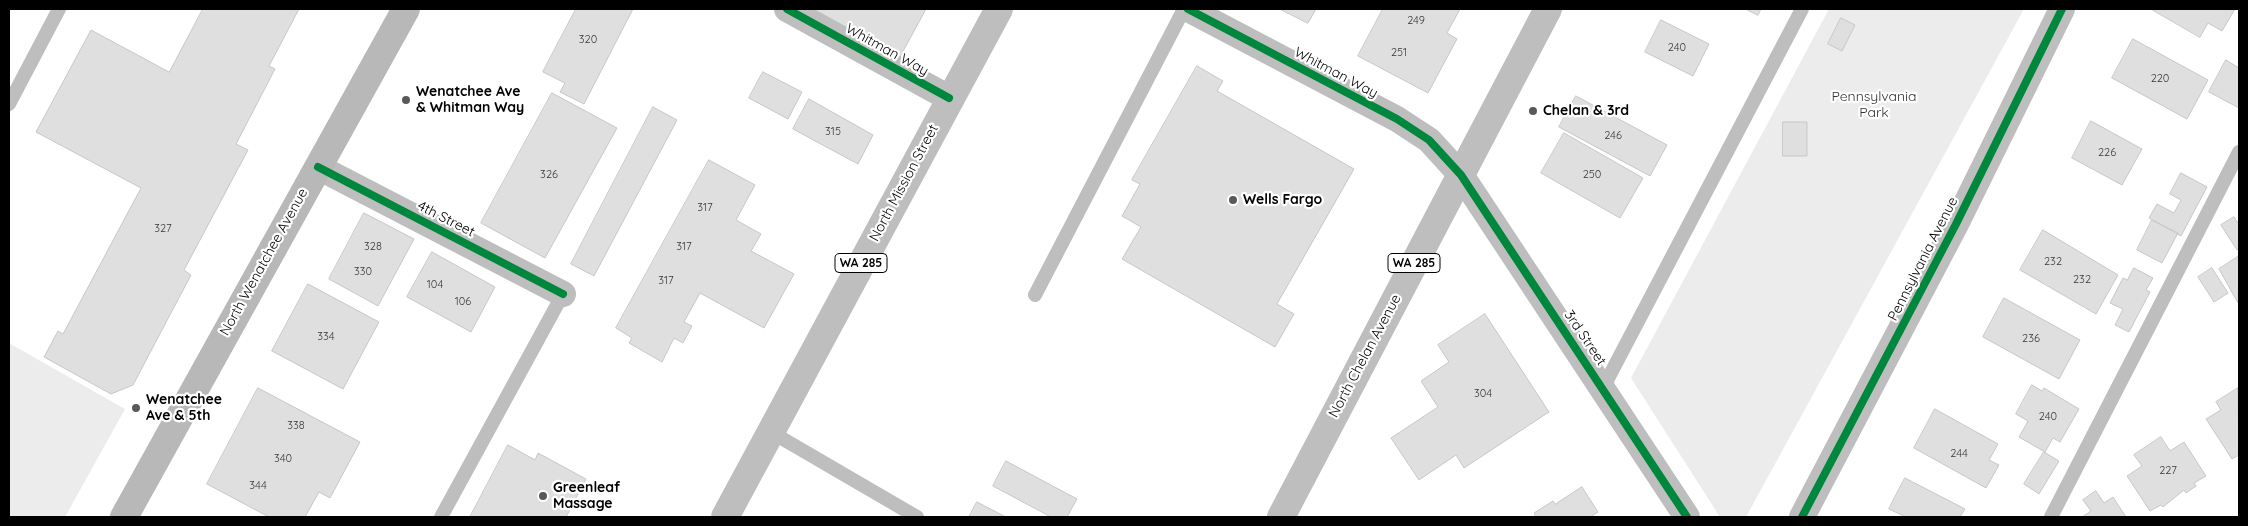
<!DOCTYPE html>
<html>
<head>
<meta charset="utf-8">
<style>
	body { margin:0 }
	#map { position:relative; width:2248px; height:526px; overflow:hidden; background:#fff; font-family:Quicksand,sans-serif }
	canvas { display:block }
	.frame { position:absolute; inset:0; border:10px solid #000; pointer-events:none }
</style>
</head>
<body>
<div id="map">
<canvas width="2248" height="526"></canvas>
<div class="frame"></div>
</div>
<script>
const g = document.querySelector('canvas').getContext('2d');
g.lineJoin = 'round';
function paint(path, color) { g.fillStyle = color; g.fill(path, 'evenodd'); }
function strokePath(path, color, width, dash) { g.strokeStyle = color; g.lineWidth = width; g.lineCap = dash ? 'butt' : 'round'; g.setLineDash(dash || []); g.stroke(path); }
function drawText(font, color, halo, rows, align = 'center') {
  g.font = font + ' Quicksand,sans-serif'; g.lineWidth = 4.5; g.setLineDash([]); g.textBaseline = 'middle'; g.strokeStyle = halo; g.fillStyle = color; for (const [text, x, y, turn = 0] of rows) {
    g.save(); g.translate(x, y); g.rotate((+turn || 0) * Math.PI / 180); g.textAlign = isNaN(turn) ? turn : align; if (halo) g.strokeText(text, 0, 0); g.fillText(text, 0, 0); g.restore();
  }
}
const green = new Path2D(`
	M1829 9H2024L1746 517H1720L1631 378Z
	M9 343 125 409 65 517H9Z`);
const building = new Path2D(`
	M203 9H299L269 66 275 69 236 144 248 150 184 270 191 275 133 385 111 394 44 357 58 331 63 334 141 188 36 132 91 30 169 72Z
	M576 9H633L584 104 560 92 565 83 543 72Z
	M813 9H926L900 57Z
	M1280 9H1316L1308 23Z
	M1383 9H1460L1447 33 1457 39 1428 93 1358 56Z
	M1746 9H1761L1758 15Z
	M2151 9H2235L2222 31 2208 23 2200 37Z
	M1841 18 1855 25 1842 51 1828 44Z
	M1661 20 1709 44 1693 76 1645 52Z
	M2133 39 2208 80 2187 119 2112 78Z
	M2226 60 2239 68V108L2209 92Z
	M1197 66 1223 81 1217 91 1354 169 1277 304 1294 314 1275 347 1122 259 1141 227 1122 216 1140 184 1132 180Z
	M763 72 802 92 788 119 749 98Z
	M552 93 617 128 545 258 481 223Z
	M1576 96 1667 145 1650 176 1559 127Z
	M809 99 873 135 858 164 793 129Z
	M653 107 677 120 594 276 571 264Z
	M2091 121 2142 149 2122 185 2072 158Z
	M1783 122H1807V156H1783Z
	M1564 133 1643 178 1620 218 1541 173Z
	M709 160 755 185 736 220 761 234 751 251 794 274 764 328 700 293 684 322 692 326 683 343 674 338 662 362 629 343 632 338 616 328Z
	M2181 173 2207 187 2181 236 2149 218 2157 204 2174 213 2181 200 2170 194Z
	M364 213 414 239 378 306 329 279Z
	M2234 217 2239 225V248L2237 250 2221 225Z
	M2152 220 2178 233 2162 263 2137 250Z
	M2043 230 2118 275 2096 314 2020 270Z
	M432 252 495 287 471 332 407 297Z
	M2239 256V302L2238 303 2219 269Z
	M2134 268 2153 278 2146 290 2150 292 2129 332 2115 325 2123 309 2110 303 2123 278 2127 280Z
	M2212 268 2228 293 2214 302 2198 277Z
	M308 284 379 322 343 389 272 351Z
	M2004 298 2080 340 2059 379 1983 337Z
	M1485 314 1549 412 1464 468 1456 455 1419 480 1391 438 1438 407 1421 381 1449 362 1438 345Z
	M2032 385 2042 391 2044 388 2079 409 2060 442 2053 438 2045 452 2019 437 2028 421 2016 414Z
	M258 388 360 442 330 498 319 492 305 517H269L207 484Z
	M2238 388 2239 455 2232 459 2206 419 2221 410 2216 402Z
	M1935 409 1998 444 1989 460 1999 465 1986 488 1914 448Z
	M2161 437 2170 451 2184 442 2206 476 2194 483 2196 486 2186 493 2184 490 2163 507 2161 505 2150 511 2127 476 2142 466 2134 455Z
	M508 445 535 460 538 453 586 479 566 517H470Z
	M2044 452 2059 461 2039 494 2024 484Z
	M1006 461 1077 499 1067 517H1051L993 486Z
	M1905 478 1965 509 1960 517H1906L1889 509Z
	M1582 487 1598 512 1590 517H1536L1534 513 1553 501 1555 504Z
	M2096 491 2104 503 2113 497 2126 517H2082L2091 511 2083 500Z
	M977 502 1006 517H969Z`);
const lane = new Path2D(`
	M9 104 59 9
	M1035 295 1184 9
	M1603 388 1802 9
	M771 432 917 517
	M441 517 563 294
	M2051 517 2239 152`);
const street = new Path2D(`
	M787 9 949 98
	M1188 9 1397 119 1429 140 1461 175 1687 517
	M318 167 563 294
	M1802 517 1956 224 2062 9`);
const secondary = new Path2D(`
	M124 517 406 9`);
const primary = new Path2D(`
	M725 517 999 9
	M1281 517 1548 9`);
const cycleway = new Path2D(`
	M787 9 949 98
	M1188 9 1397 119 1429 140 1461 175 1687 517
	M318 167 563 294
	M1802 517 1956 224 2062 9`);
const markers = [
	[406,100,5,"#595959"],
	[1533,111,5,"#595959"],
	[1233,200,5,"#595959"],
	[136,408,5,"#595959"],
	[543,496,5,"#595959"]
];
const numberNames = [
	["249",1416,21],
	["320",588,40],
	["240",1677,48],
	["251",1399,53],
	["220",2160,79],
	["315",833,132],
	["246",1613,136],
	["226",2107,153],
	["326",549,175],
	["250",1592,175],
	["317",705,208],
	["327",163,229],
	["328",373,247],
	["317",684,247],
	["232",2053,262],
	["330",363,272],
	["232",2082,280],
	["317",666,281],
	["104",435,285],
	["106",463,302],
	["334",326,337],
	["236",2031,339],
	["304",1483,394],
	["240",2048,417],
	["338",296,426],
	["244",1959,454],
	["340",283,459],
	["227",2168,471],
	["344",258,486]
];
const shields = [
	[861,263,52],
	[1414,263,52]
];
const shieldNames = [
	["WA 285",861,263],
	["WA 285",1414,263]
];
const streetNames = [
	["Whitman Way",887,50,29],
	["Whitman Way",1336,73,28],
	["North Mission Street",904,183,-62],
	["4th Street",446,219,27],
	["Pennsylvania Avenue",1923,259,-63],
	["North Wenatchee Avenue",264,262,-61],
	["3rd Street",1585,338,56],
	["North Chelan Avenue",1365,356,-62]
];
const poiNames = [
	["Wenatchee Ave",416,92],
	["& Whitman Way",416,108],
	["Chelan & 3rd",1543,111],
	["Wells Fargo",1243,200],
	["Wenatchee",146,400],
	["Ave & 5th",146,416],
	["Greenleaf",553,488],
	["Massage",553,504]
];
const parkNames = [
	["Pennsylvania",1874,97],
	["Park",1874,113]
];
paint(green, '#ececec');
paint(building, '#dfdfdf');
strokePath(building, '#c7c7c7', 1);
strokePath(lane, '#bebebe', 14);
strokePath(street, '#bebebe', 26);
strokePath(secondary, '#b8b8b8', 28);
strokePath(primary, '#bebebe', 28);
strokePath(cycleway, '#00873e', 8);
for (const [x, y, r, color] of markers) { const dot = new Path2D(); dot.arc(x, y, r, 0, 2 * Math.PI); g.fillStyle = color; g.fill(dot); strokePath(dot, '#fff', 2); }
drawText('11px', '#383838', null, numberNames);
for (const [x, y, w] of shields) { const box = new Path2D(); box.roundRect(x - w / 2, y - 9.5, w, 19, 4); g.fillStyle = '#fff'; g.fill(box); strokePath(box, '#000', 1); }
drawText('bold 12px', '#000', null, shieldNames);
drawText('14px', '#000', '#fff', streetNames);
drawText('bold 14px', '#000', '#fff', poiNames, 'left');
drawText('14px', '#333', '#fff', parkNames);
</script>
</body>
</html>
